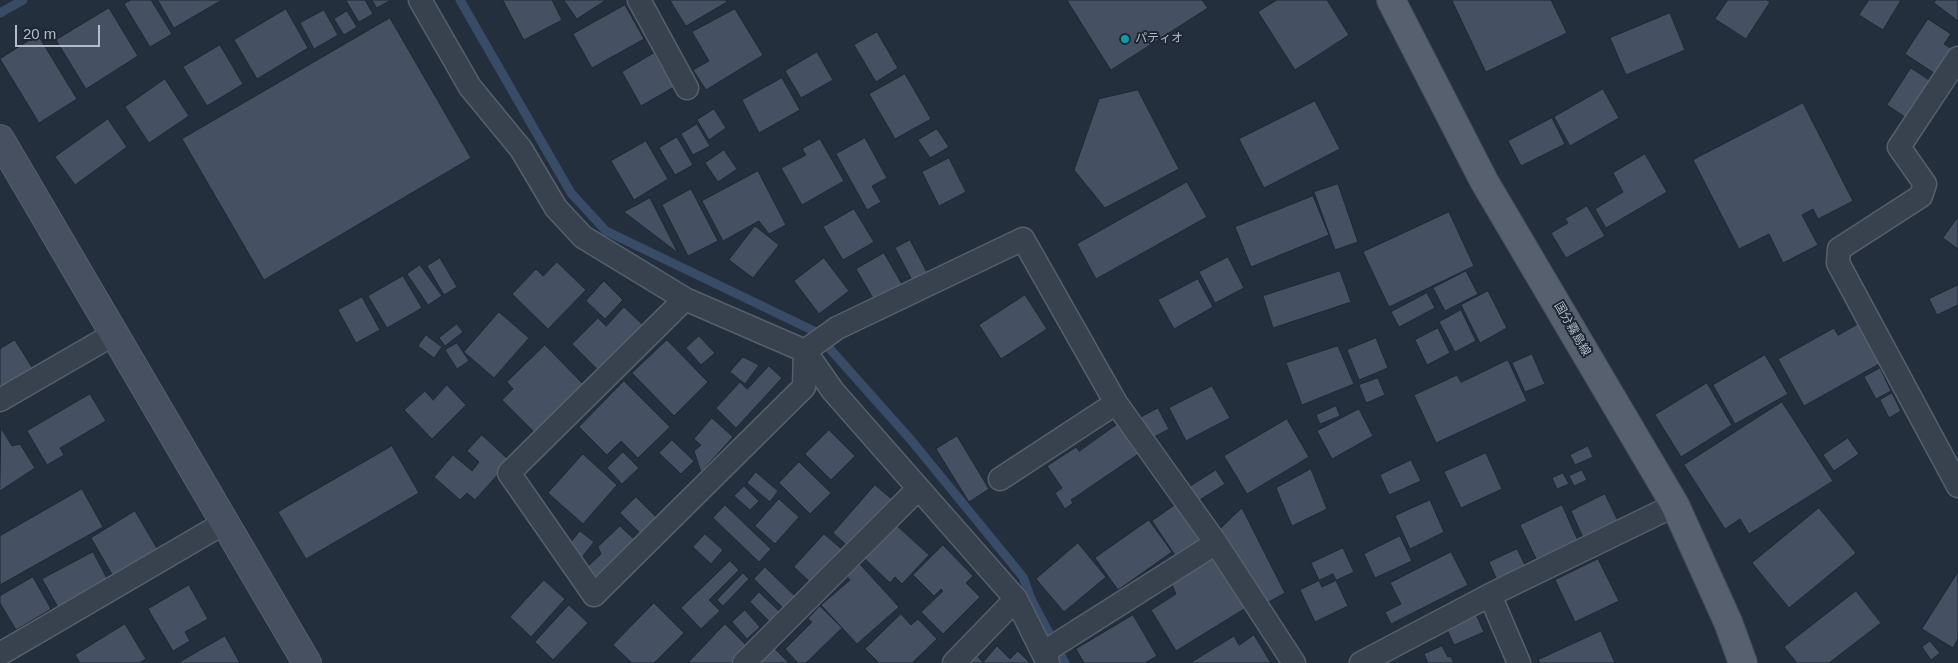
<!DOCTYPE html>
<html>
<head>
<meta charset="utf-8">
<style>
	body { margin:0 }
	#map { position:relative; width:1958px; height:663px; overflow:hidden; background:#242f3e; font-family:Helvetica,sans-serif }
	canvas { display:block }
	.scale { position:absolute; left:15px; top:25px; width:85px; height:22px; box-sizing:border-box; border:2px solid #b4bcc9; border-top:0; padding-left:6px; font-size:15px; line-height:18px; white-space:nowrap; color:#b4bcc9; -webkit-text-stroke:4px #1d2633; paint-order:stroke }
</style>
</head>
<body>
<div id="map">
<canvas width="1958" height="663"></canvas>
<div class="scale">20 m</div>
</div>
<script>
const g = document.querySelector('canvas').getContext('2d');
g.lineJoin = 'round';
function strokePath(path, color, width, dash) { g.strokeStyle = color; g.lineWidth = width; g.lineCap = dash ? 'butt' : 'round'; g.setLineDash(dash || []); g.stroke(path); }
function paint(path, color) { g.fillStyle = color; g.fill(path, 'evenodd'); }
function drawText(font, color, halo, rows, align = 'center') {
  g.font = font + ' Helvetica,"Noto Sans JP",sans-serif'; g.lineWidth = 4; g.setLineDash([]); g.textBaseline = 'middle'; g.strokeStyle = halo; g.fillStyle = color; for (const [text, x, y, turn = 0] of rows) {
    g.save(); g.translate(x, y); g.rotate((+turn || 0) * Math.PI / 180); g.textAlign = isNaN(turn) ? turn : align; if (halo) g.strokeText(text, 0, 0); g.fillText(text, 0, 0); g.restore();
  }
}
const stream = new Path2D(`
	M460 0 571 193 606 231 814 331 911 440 1023 577 1031 599 1065 663
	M0 13 23 0`);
const building = new Path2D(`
	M131 0H151L172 34 150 47 124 4Z
	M158 0H222L174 28Z
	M346 0H365L373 14 359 22Z
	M372 0H391L377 8Z
	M503 0H552L562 20 524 40Z
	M564 0H606L577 19Z
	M670 0H726L727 2 686 26Z
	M1067 0H1202L1208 8 1111 70Z
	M1277 0H1327L1349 35 1295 70 1258 12Z
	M1452 0H1551L1567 33 1486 72Z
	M1728 0H1767L1770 2 1746 39 1715 19Z
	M1869 0H1901L1883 30 1859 15Z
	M1936 0H1958V21L1934 3Z
	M625 5 644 39 592 68 573 34Z
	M109 8 138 56 86 89 56 40Z
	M286 9 308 48 257 79 234 40Z
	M735 9 763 55 706 90 693 70 709 61 692 32Z
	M324 10 338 35 314 49 300 23Z
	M347 11 357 27 344 35 334 19Z
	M1670 13 1685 50 1626 75 1610 38Z
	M390 18 471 158 264 280 182 139Z
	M1928 19 1951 34 1944 44 1957 52 1940 77 1905 54Z
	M877 32 898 68 876 82 854 45Z
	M38 35 77 99 39 123 0 59Z
	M220 45 243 84 207 106 183 67Z
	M817 52 833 80 801 98 785 71Z
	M654 53 674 87 641 106 622 72Z
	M1911 68 1935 84 1911 121 1887 105Z
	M905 74 931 119 895 139 869 94Z
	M782 78 800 110 759 133 742 100Z
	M165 79 189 116 149 143 125 107Z
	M1603 89 1619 118 1570 146 1554 117Z
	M1138 90 1179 169 1105 208 1074 170 1099 99Z
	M1315 101 1340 149 1264 188 1239 139Z
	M1803 103 1853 201 1818 219 1813 209 1802 215 1818 245 1783 263 1769 234 1739 249 1693 160Z
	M714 109 726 128 709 140 697 120Z
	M1552 118 1565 144 1521 166 1508 141Z
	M108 119 127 147 75 185 55 157Z
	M697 124 710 146 693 155 681 134Z
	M937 129 949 147 930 158 918 140Z
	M677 137 693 165 675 175 659 148Z
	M865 138 887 178 872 186 881 202 867 210 836 154Z
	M820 139 844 181 802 205 781 168 806 155 802 149Z
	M646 141 668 179 634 200 611 161Z
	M724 150 737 169 718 182 705 163Z
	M1645 154 1667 192 1606 228 1595 209 1623 192 1613 173Z
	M949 158 966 192 939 206 922 172Z
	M758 171 786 225 769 234 759 221 723 241 702 201Z
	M1187 182 1207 217 1096 279 1077 244Z
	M1338 184 1358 242 1335 250 1314 192Z
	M691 189 718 241 688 256 662 205Z
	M1313 196 1329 235 1251 267 1235 227Z
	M650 198 678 253 624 212Z
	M1587 206 1605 236 1566 258 1551 233 1568 223 1565 219Z
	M854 209 874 242 843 260 823 227Z
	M1449 212 1474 266 1389 307 1363 252Z
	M1958 217V249L1943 238Z
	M755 226 779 245 753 278 729 260Z
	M910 240 929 276 914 284 895 248Z
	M884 253 906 291 878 307 856 269Z
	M1228 257 1244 288 1215 303 1199 272Z
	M440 258 457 287 444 295 427 266Z
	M824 258 849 291 819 314 794 281Z
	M557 262 586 290 548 329 512 294 536 269 543 276Z
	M420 265 442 296 428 305 407 274Z
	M1340 271 1351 302 1273 328 1263 296Z
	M1466 271 1478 294 1445 311 1433 288Z
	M403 276 422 308 387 328 368 296Z
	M1198 279 1213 307 1174 329 1158 300Z
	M604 281 623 300 605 319 586 301Z
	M1958 285V305L1937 315 1929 299Z
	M1488 291 1507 328 1480 343 1461 305Z
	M1427 293 1435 308 1399 327 1391 312Z
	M1025 295 1047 329 1001 359 979 325Z
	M362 297 380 330 356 343 338 310Z
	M624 307 647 329 602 374 572 344 598 318 606 326Z
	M1461 310 1476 341 1455 352 1439 322Z
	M499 312 529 338 494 378 464 352Z
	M1860 323 1881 363 1804 406 1778 359 1834 328 1838 335Z
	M457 324 463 332 445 346 439 338Z
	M1438 328 1450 353 1427 365 1415 340Z
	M426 335 442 347 434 358 418 346Z
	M699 336 715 353 701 365 686 348Z
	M1376 338 1388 368 1359 380 1347 350Z
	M15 340 35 372 0 393V349Z
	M667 340 708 382 674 416 632 373Z
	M457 343 469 361 457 369 445 350Z
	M545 345 584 385 535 433 502 400 513 389 507 382Z
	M1338 346 1354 384 1302 405 1286 363Z
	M1532 354 1545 384 1525 392 1512 363Z
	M1765 355 1788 394 1735 424 1713 385Z
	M743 357 759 365 745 384 730 372Z
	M1508 360 1527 401 1436 443 1414 395 1457 375 1461 382Z
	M769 366 782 378 736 428 716 408 740 382 747 389Z
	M1880 368 1891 391 1876 399 1864 377Z
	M1378 378 1385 395 1366 403 1359 385Z
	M624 381 670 427 638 458 621 441 607 455 579 427Z
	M1707 383 1732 425 1681 457 1655 415Z
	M447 385 466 405 432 439 404 410 425 391 433 400Z
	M1212 386 1230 418 1186 441 1169 408Z
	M1892 393 1901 411 1889 418 1880 400Z
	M90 394 106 421 60 448 64 455 47 465 27 431Z
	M1782 402 1833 481 1749 534 1740 519 1725 529 1684 465Z
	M1336 406 1340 416 1320 424 1316 415Z
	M1158 408 1169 429 1147 441 1136 420Z
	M1359 409 1373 436 1332 459 1317 431Z
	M712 418 733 437 701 472 694 451 701 445 694 439Z
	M1287 419 1309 457 1247 494 1224 456Z
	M1119 423 1140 453 1071 500 1073 503 1065 509 1055 493 1062 488 1047 466 1076 447 1079 451Z
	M1 428 12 446 20 444 35 468 0 491Z
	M829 430 855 456 831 480 805 454Z
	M482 435 510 461 475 500 467 493 460 500 434 477 453 455 472 471 479 462 467 451Z
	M957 436 989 489 969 502 936 449Z
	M1848 438 1859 454 1834 471 1823 455Z
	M672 440 694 461 681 474 659 453Z
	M392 446 419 493 306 559 278 512Z
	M1588 446 1593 457 1575 465 1570 455Z
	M623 452 639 468 622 484 607 468Z
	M1486 453 1502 489 1461 508 1444 472Z
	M583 454 617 485 583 524 548 493Z
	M1411 460 1421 481 1389 495 1380 475Z
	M799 462 831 493 810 514 779 483Z
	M1311 469 1327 509 1292 526 1276 488Z
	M1216 470 1225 484 1195 503 1186 489Z
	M1582 470 1587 480 1574 486 1569 476Z
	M756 472 778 491 770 502 747 483Z
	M1563 473 1569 484 1557 489 1552 478Z
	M875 485 894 501 852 550 833 533Z
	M744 486 759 501 750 510 734 496Z
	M82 489 103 527 0 585V536Z
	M1605 494 1620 525 1585 542 1571 511Z
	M636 497 658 519 642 535 620 513Z
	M779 499 799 517 775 544 755 526Z
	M1430 500 1444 532 1410 549 1395 516Z
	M725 505 771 549 759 562 713 518Z
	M1175 505 1200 541 1177 558 1152 521Z
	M1562 505 1580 545 1539 565 1520 525Z
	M1242 508 1285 593 1263 605 1216 533Z
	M1819 508 1856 553 1789 608 1752 563Z
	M135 511 158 550 113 576 91 538Z
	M1149 520 1172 552 1118 590 1095 558Z
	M894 523 929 555 902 584 895 577 890 583 863 557Z
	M620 526 636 541 596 580 585 569 601 554 598 547Z
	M580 531 594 542 582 557 568 546Z
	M705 534 723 550 711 564 693 547Z
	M824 534 844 551 813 585 794 567Z
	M1400 536 1412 561 1375 578 1364 554Z
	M1078 543 1106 577 1064 612 1036 579Z
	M943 545 973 576 966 583 980 597 943 634 921 612 943 591 941 589 934 596 913 575Z
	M1343 548 1354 572 1322 587 1311 563Z
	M1517 549 1528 571 1499 585 1489 562Z
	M1213 550 1249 606 1176 651 1151 610 1176 594 1169 578Z
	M93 552 109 582 59 609 42 579Z
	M1451 552 1468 585 1391 624 1385 612 1401 604 1390 583Z
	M1598 559 1619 601 1575 622 1555 580Z
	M730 561 739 570 709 600 720 611 701 629 681 608Z
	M857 561 899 607 857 644 821 605 850 580 844 573Z
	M765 567 800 601 788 613 754 579Z
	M1958 572V639L1953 648 1922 629Z
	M743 573 749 579 723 606 717 600Z
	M1333 574 1348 606 1315 622 1300 590Z
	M33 577 51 609 16 630 0 603V596Z
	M544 580 565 599 531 637 510 617Z
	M189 585 208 619 185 632 190 641 173 651 148 609Z
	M1856 591 1881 623 1829 663H1797L1784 647Z
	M759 592 780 612 770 622 750 602Z
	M654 603 684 633 654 663H632L613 645Z
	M569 605 588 623 553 660 535 642Z
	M820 606 842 628 806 663H798L785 649 812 622 808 619Z
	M745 610 760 627 747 639 732 622Z
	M901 614 911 625 918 619 937 639 912 663H877L878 662 865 649Z
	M1476 614 1484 632 1454 645 1446 627Z
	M1133 615 1157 656 1145 663H1084L1076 649Z
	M125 624 146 659 139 663H80L75 655Z
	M725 624 747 646 731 663H691L689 662Z
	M1601 631 1615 663H1540L1538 660Z
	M1254 635 1271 663H1190L1234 636 1239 645Z
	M225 636 240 663H178Z
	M1930 641 1940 653 1931 660 1922 647Z
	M997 646 1010 659 1018 651 1030 663H960L976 655 983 662Z
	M1442 646 1448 657 1450 656 1454 663H1428L1424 654Z
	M773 647 789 663H758Z`);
const street = new Path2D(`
	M420 0 470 87 521 149 556 208 583 237 685 299 805 351 833 391 1016 599 1048 663
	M639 0 687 88
	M1958 58 1899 147 1925 184 1921 196 1839 249 1838 263 1958 486
	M685 299 509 473 594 595 804 387 805 351 837 328 1023 239 1116 403 1216 543 1294 663
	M0 400 114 334
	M1000 479 1116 403
	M1490 595 1519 663
	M0 654 224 523
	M1045 655 1052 647 1216 543
	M744 663 918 489
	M954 663 1016 599
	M1361 663 1490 595 1675 505`);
const secondary = new Path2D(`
	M0 139 307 663`);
const primary = new Path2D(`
	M1391 0 1484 181 1675 505 1728 622 1743 663`);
const markers = [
	[1125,39,5,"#0f9aa8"]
];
const poiNames = [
	["パティオ",1135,39]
];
const streetNames = [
	["国分霧島線",1572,329,60]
];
strokePath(stream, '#394c67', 9);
paint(building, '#455162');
strokePath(building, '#1f2835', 1);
strokePath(street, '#565f6c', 25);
strokePath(secondary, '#565f6c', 30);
strokePath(primary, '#414a57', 30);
strokePath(street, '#38414e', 22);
strokePath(secondary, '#465061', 28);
strokePath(primary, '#56606e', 28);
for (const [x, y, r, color] of markers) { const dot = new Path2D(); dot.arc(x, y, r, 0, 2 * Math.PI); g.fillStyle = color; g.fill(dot); strokePath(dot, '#1d2633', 2); }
drawText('12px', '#b4bcc9', '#1d2633', poiNames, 'left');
drawText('12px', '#b4bcc9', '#1d2633', streetNames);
</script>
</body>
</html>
